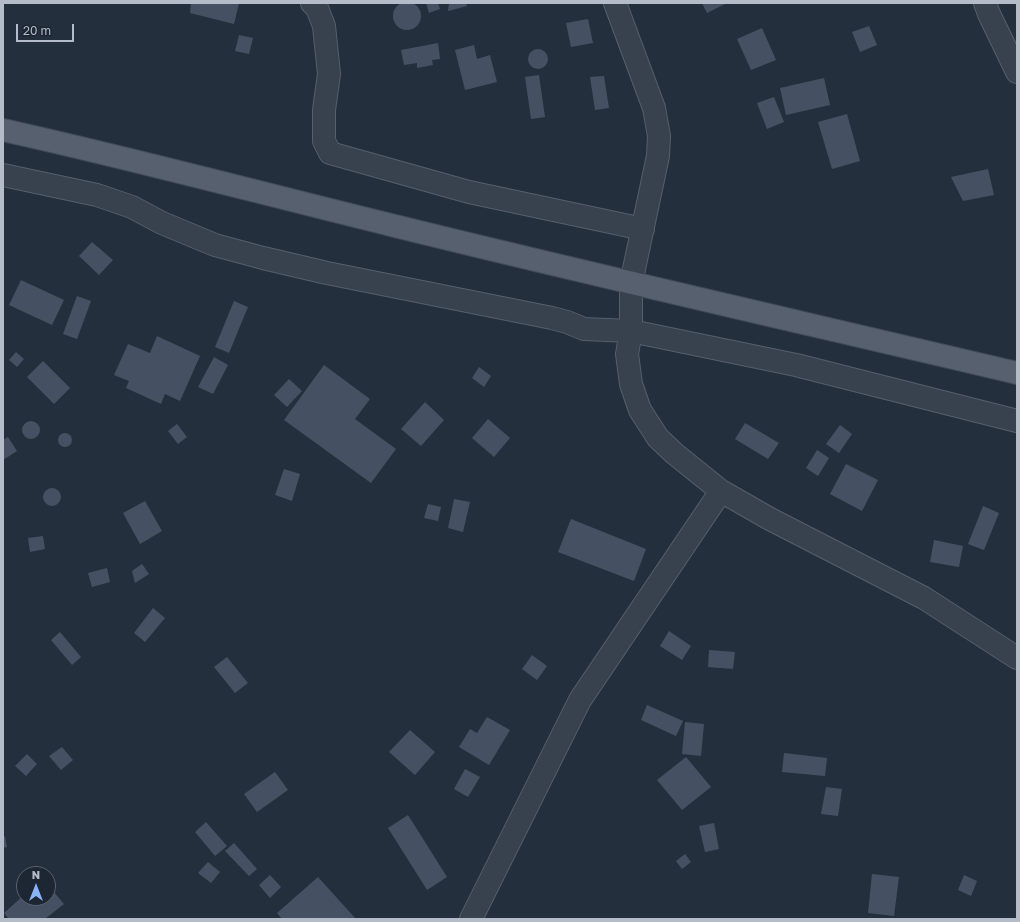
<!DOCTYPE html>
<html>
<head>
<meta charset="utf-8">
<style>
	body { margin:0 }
	#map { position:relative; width:1020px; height:922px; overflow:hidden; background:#242f3e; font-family:"Golos Text",sans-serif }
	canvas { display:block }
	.frame { position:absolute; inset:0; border:4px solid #b4bcc9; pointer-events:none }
	.north { position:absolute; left:16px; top:866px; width:40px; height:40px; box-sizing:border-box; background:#1d2633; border:1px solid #59626f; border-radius:50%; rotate:0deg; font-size:11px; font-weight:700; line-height:16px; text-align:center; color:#b4bcc9 }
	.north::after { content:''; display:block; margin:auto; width:14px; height:18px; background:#8ab4f8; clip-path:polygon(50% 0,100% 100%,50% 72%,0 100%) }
	.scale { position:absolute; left:16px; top:24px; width:58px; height:18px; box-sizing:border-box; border:2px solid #b4bcc9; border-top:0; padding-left:5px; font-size:12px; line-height:14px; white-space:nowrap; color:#b4bcc9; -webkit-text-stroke:3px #1d2633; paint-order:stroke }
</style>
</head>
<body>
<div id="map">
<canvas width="1020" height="922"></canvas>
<div class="frame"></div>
<div class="north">N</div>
<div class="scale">20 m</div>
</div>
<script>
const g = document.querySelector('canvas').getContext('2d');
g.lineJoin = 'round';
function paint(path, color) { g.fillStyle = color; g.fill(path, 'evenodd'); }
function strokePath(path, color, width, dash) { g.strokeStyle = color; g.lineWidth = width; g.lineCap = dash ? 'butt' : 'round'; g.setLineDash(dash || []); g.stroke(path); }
const building = new Path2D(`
	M393 16a14 14 0 1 1 28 0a14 14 0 1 1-28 0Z
	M191 3H239L234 24 190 13Z
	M426 3H438L440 9 429 13Z
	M449 3H466L467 6 448 11Z
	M702 3H727L707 13Z
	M588 19 593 43 571 47 566 23Z
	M869 26 877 45 860 52 852 32Z
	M762 28 776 60 751 70 737 39Z
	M239 35 253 38 249 54 235 51Z
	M438 43 440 59 432 60 433 65 417 68V63L404 65 401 50Z
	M474 45 477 59 490 55 497 82 465 90 455 50Z
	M528 59a10 10 0 1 1 20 0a10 10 0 1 1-20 0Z
	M539 75 545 117 531 119 525 77Z
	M604 76 609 108 595 110 590 77Z
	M824 78 830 105 786 115 780 88Z
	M774 97 784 122 767 129 757 103Z
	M847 114 860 161 832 169 818 122Z
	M988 169 994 195 963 201 951 177Z
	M92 242 113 260 99 275 79 256Z
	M21 280 64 300 52 325 9 305Z
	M77 296 91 301 77 339 63 334Z
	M234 301 248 307 229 353 215 347Z
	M157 336 200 356 180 401 165 394 161 404 126 388 129 381 114 375 128 344 150 353Z
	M16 352 24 359 17 367 9 360Z
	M214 357 228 365 213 394 198 387Z
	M43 361 70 388 54 404 27 377Z
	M324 365 370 399 355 419 396 449 371 483 284 420Z
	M479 367 491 376 484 387 472 378Z
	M289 379 302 391 287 407 274 395Z
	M425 402 444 420 421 446 401 429Z
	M488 419 510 438 494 457 472 438Z
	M22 430a9 9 0 1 1 18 0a9 9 0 1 1-18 0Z
	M745 423 779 443 768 459 735 439Z
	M177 424 187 437 178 444 168 431Z
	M840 425 852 434 839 453 826 444Z
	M58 440a7 7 0 1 1 14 0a7 7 0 1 1-14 0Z
	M8 437 17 451 3 460V440Z
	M817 450 829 458 818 476 806 468Z
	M846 464 878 480 862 511 830 494Z
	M284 469 300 474 292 501 275 495Z
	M43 497a9 9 0 1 1 18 0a9 9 0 1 1-18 0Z
	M454 499 470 502 463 532 448 528Z
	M145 501 162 531 140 544 123 513Z
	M428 504 441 507 438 521 424 518Z
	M983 506 999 513 984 550 968 544Z
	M571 519 646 549 634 581 558 552Z
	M43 536 45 549 30 552 28 538Z
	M934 540 963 546 959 567 930 562Z
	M142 564 149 574 135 583 132 571Z
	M107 568 110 582 92 587 88 573Z
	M153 608 165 618 145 642 134 633Z
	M669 631 691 646 682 660 660 646Z
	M60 632 81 657 72 665 51 640Z
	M709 650 735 652 733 669 708 667Z
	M532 655 547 666 537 680 522 669Z
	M227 657 248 683 235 693 214 667Z
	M647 705 683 721 676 736 641 720Z
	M487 717 510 730 489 765 459 747 470 729 477 733Z
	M685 722 704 724 701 756 682 754Z
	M410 730 435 752 415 775 389 752Z
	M62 747 73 760 61 770 49 756Z
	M784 753 827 758 825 776 782 772Z
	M27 754 37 764 26 776 15 766Z
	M686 757 711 787 682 810 657 780Z
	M465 769 480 777 468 797 454 789Z
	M275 772 288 790 257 812 244 794Z
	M826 787 842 789 838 816 821 814Z
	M408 815 447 877 427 890 388 828Z
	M206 822 227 846 215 856 195 832Z
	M714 823 719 849 705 852 699 826Z
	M5 836 7 847 3 848V837Z
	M234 843 257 869 249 876 225 851Z
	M685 854 691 862 682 869 676 861Z
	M208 862 220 872 211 883 198 873Z
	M872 874 899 877 894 916 868 913Z
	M270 875 281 887 270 898 259 885Z
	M964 875 977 881 971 896 958 890Z
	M318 877 356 919H282L277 913Z
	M48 885 64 904 45 919H9L4 913 24 895V898H48Z`);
const minor = new Path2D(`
	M312 3 317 8 324 26 329 74 324 110V141L330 153 469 192 643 229
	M615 3 654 108 659 136 658 156 631 283V331L627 354 631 384 640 410 658 438 675 454 721 491 770 519 924 598 1017 658
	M985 3 989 14 1017 72
	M3 175 97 195 132 207 162 223 215 245 263 258 327 273 552 318 567 322 584 329 631 331 796 365 1017 421
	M471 919 580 700 721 491`);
const major = new Path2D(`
	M3 130C134 159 264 194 395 226 602 277 809 324 1017 373`);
paint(building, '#455162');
strokePath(minor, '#565f6c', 24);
strokePath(major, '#414a57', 24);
strokePath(minor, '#38414e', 22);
strokePath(major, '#56606e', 22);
</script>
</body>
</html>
